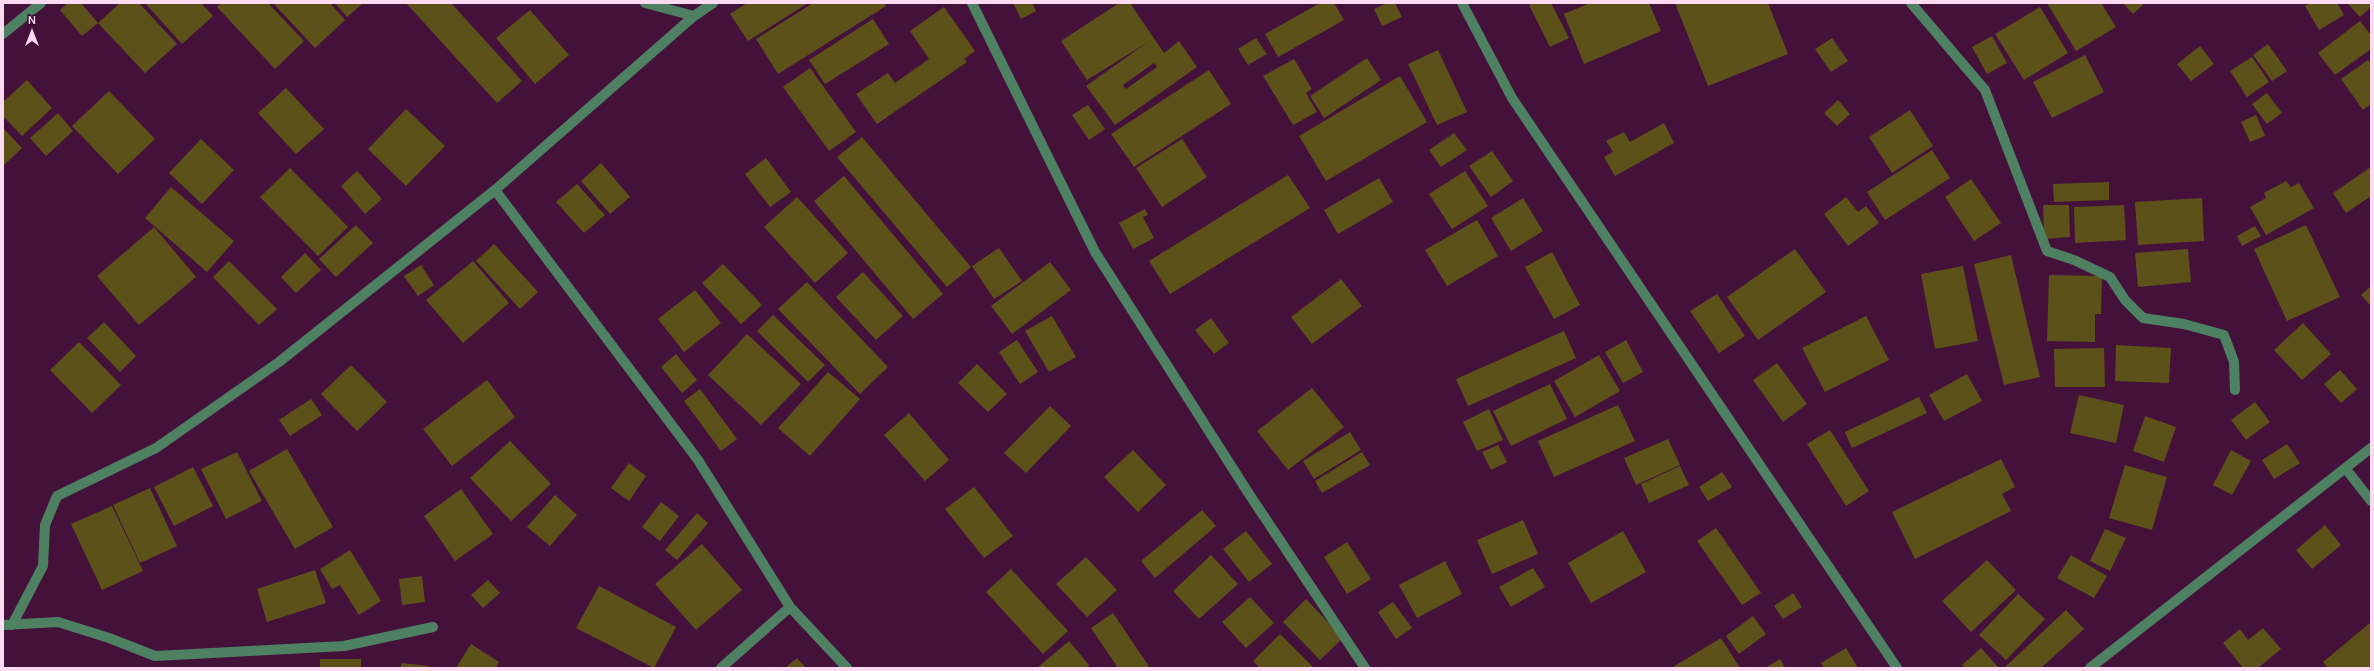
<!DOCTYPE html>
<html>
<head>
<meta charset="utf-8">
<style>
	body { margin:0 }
	#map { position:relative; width:2374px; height:671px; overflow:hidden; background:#44113a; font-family:Manrope,sans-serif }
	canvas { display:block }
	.frame { position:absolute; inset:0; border:4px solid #fcdbf2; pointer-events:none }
	.north { position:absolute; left:12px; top:12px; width:40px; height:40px; -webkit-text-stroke:3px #39062f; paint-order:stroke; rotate:0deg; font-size:11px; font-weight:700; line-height:16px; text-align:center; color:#fcdbf2 }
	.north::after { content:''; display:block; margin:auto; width:14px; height:18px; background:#fcdbf2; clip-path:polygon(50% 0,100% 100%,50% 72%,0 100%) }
</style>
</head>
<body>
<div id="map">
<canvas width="2374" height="671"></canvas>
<div class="frame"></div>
<div class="north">N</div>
</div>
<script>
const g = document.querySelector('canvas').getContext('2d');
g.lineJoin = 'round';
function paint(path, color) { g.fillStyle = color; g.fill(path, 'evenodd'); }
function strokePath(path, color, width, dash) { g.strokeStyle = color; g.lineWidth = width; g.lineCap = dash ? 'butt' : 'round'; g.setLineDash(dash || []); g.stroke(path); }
const building = new Path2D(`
	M68 3H81L98 23 82 36 60 10Z
	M120 3H139L177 44 145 73 98 23Z
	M145 3H201L213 16 182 44Z
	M221 3H268L304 41 275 69 217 7Z
	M273 3H330L345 20 315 48Z
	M335 3H363L347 17Z
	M406 3H451L522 81 497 103Z
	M747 3H808L748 41 730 14Z
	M813 3H884L886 6 778 74 756 39Z
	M1013 3H1032L1036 11 1021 19Z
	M1119 3H1130L1164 53 1179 41 1197 67 1115 125 1086 86 1148 42 1087 80 1061 41ZM1154 63 1157 67 1126 89 1123 85Z
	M1320 3H1334L1344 20 1278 57 1265 34Z
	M1388 3H1395L1402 17 1382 26 1374 9Z
	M1533 3H1551L1569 38 1550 47 1529 5Z
	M1590 3H1649L1661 31 1584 64 1564 14Z
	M1675 3H1768L1788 54 1708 86Z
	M2047 3H2101L2116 27 2076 51Z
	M2123 3H2145L2133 14Z
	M2310 3H2337L2344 15 2319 30 2305 6Z
	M2347 3H2371V7L2360 17Z
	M944 7 975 51 964 59 967 62 877 124 856 94 888 73 895 83 929 59 910 31Z
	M2040 7 2068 53 2024 80 1995 34Z
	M530 10 569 55 535 84 496 38Z
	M873 19 889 44 825 84 809 60Z
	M2360 21 2371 35V49L2335 75 2318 53Z
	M1992 36 2007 63 1987 74 1972 47Z
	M1256 38 1267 54 1248 65 1238 49Z
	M1832 38 1848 61 1831 72 1815 49Z
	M2268 44 2287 71 2272 81 2253 55Z
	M2200 46 2214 64 2191 81 2177 64Z
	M1438 50 1467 112 1437 125 1408 64Z
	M2085 55 2104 92 2052 118 2033 82Z
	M2252 57 2269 82 2247 97 2230 71Z
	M1367 58 1381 80 1324 118 1310 96Z
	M1294 59 1312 89 1306 93 1317 112 1293 125 1263 76Z
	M2368 60 2371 64V104L2363 110 2341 79Z
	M810 68 856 132 829 151 783 87Z
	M1209 70 1231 104 1134 167 1111 134Z
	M1400 76 1427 122 1326 181 1299 136Z
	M27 80 52 108 22 136 3 116V102Z
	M286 88 324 129 296 154 258 113Z
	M109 91 155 139 118 174 72 126Z
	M2267 93 2282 113 2267 124 2252 104Z
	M1838 100 1850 114 1837 126 1824 113Z
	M1088 105 1105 129 1089 140 1072 115Z
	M406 109 445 146 406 186 368 149Z
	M1910 110 1933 146 1892 173 1869 137Z
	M58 113 73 131 46 156 30 138Z
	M2256 115 2265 136 2250 142 2241 122Z
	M1664 123 1674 143 1615 176 1604 157 1613 152 1606 141 1624 132 1630 142Z
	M3 128 22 148 3 166Z
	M1454 133 1467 150 1441 167 1429 150Z
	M862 137 971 267 947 287 837 157Z
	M201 139 234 170 202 204 169 173Z
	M1182 139 1207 177 1162 207 1136 168Z
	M1932 150 1950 178 1885 220 1867 192Z
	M1492 151 1513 181 1491 197 1469 166Z
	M766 158 791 192 770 207 745 174Z
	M601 163 630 197 610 214 581 181Z
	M2371 167V196L2346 213 2333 193Z
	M290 168 348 227 318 256 260 197Z
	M357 171 382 199 365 214 341 186Z
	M1465 171 1488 206 1452 229 1429 194Z
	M1288 175 1310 208 1170 294 1149 261Z
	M844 176 943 294 913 319 814 201Z
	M1379 178 1393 202 1338 234 1324 210Z
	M1971 179 2001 223 1974 241 1945 197Z
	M2286 181 2291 187 2299 183 2314 208 2266 235 2250 207 2266 198 2264 193Z
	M2109 182V200L2054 202 2053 184Z
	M577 184 605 215 584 233 556 202Z
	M171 187 234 241 207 272 145 218Z
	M797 197 848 253 815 283 764 227Z
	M1846 197 1858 212 1866 206 1879 223 1848 246 1824 214Z
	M1523 198 1543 231 1511 251 1491 218Z
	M2202 198 2204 241 2138 245 2135 202Z
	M2043 205H2069L2070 237 2044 239Z
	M2124 205 2126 240 2075 243 2074 207Z
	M1145 209 1148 215 1143 217 1154 238 1133 249 1119 223Z
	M1477 220 1498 256 1447 286 1425 250Z
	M356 225 373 243 336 277 319 259Z
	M2306 225 2340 297 2287 321 2254 249Z
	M2255 226 2261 236 2242 246 2237 236Z
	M154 227 196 277 139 325 97 276Z
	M494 244 538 292 520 309 476 261Z
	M999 248 1022 281 994 299 972 266Z
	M1795 249 1826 292 1758 340 1727 297Z
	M2188 249 2191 282 2138 287 2135 253Z
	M1552 252 1580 305 1554 319 1525 267Z
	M305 253 321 270 296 293 281 277Z
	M2011 255 2040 377 2004 385 1974 264Z
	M229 261 277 309 259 325 213 277Z
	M473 261 509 303 463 343 426 300Z
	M1050 262 1071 290 1012 334 991 306Z
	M723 264 762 305 741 324 702 283Z
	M421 265 434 285 418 296 404 276Z
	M1963 266 1978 341 1935 349 1921 274Z
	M863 272 903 316 876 340 836 297Z
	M2049 275 2102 276 2101 314H2095V342L2047 341Z
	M1341 279 1362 306 1312 344 1291 317Z
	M807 282 888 367 860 394 778 309Z
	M2371 286V306L2361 295Z
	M695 290 721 323 684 352 658 319Z
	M1717 294 1745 336 1719 353 1690 311Z
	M773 315 825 365 808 382 757 331Z
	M1052 316 1076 357 1049 372 1025 331Z
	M1866 316 1889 360 1825 392 1802 348Z
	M1211 318 1229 343 1214 354 1195 330Z
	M104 322 136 356 120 372 87 338Z
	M2303 323 2331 354 2302 380 2274 350Z
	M1564 331 1576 358 1468 406 1456 379Z
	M747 334 801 384 761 425 708 375Z
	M1017 340 1038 372 1020 384 999 352Z
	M1626 340 1643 372 1623 383 1605 352Z
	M79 342 121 385 92 413 50 370Z
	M2116 345 2171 348 2169 383 2115 381Z
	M2104 348 2105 387H2055L2054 349Z
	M676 354 697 380 682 393 661 367Z
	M1599 355 1620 391 1575 417 1554 381Z
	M1777 363 1807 404 1783 422 1753 380Z
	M977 364 1007 394 988 412 958 383Z
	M351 365 387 402 357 431 321 394Z
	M2340 370 2357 389 2341 403 2324 384Z
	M828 372 860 399 810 456 778 428Z
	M1967 374 1982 401 1944 421 1929 395Z
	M487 380 515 417 452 466 423 429Z
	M1550 384 1567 419 1511 446 1493 411Z
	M1312 388 1344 427 1288 470 1257 431Z
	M700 389 737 439 721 451 684 401Z
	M2079 395 2124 405 2116 443 2070 433Z
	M1919 397 1927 413 1852 448 1845 432Z
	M311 399 322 415 290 436 279 420Z
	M2255 402 2270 422 2246 440 2231 420Z
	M1618 405 1635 441 1554 477 1538 441Z
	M1050 406 1071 426 1026 473 1004 453Z
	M1489 409 1503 440 1477 451 1463 422Z
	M909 413 949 460 925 481 884 435Z
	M2145 416 2176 427 2164 462 2133 451Z
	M1830 430 1869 491 1846 506 1807 444Z
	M1350 432 1361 450 1314 479 1303 461Z
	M1668 439 1680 465 1636 485 1624 458Z
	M510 441 551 484 511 521 470 478Z
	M2287 444 2300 463 2274 479 2262 460Z
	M1498 445 1507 462 1491 470 1482 452Z
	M287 449 333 527 295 549 249 471Z
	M1133 450 1166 485 1138 512 1104 477Z
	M2231 450 2251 461 2232 495 2213 485Z
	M237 452 262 501 226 519 201 469Z
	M1362 452 1370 465 1322 493 1315 481Z
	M2001 459 2015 487 2002 494 2011 511 1915 559 1892 512Z
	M629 463 646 476 629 501 611 488Z
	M2125 465 2167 477 2152 530 2109 518Z
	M1680 466 1689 485 1649 503 1641 484Z
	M193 467 213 506 174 526 154 487Z
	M1722 472 1732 487 1708 501 1699 487Z
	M974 487 1013 536 984 558 945 509Z
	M150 488 177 546 140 563 113 505Z
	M461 489 493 534 455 561 424 516Z
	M555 495 577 515 550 546 527 527Z
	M661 502 679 516 660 541 642 527Z
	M112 506 143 571 102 590 71 524Z
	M1202 510 1216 526 1155 578 1141 561Z
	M697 513 708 523 677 560 665 550Z
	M1523 520 1538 554 1492 574 1477 540Z
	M2325 525 2341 545 2312 569 2296 550Z
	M1716 528 1761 593 1742 605 1697 541Z
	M2105 529 2126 538 2110 571 2090 561Z
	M1246 531 1272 564 1249 582 1223 549Z
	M1623 531 1646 572 1591 603 1568 563Z
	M1347 542 1371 579 1347 594 1324 557Z
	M702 544 742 590 696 630 655 584Z
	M350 550 381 601 359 615 340 585 332 589 320 569Z
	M1211 555 1238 584 1199 619 1173 591Z
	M2071 555 2107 576 2094 598 2057 578Z
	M1086 557 1117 590 1087 617 1056 584Z
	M1987 560 2016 590 1971 632 1942 601Z
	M1445 561 1462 594 1417 618 1399 585Z
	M1533 568 1545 587 1511 607 1499 587Z
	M1011 569 1068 631 1043 654 986 592Z
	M315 570 326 603 267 622 257 589Z
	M422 576 425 602 402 605 399 579Z
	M488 580 500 593 483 608 471 595Z
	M599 586 676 627 654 668 576 628Z
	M1793 593 1802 607 1783 619 1774 606Z
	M2018 594 2045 619 2006 660 1979 635Z
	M1250 597 1274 623 1246 648 1222 622Z
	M1306 599 1343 638 1320 660 1283 622Z
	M1393 602 1412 628 1396 639 1378 612Z
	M2066 610 2084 629 2041 668H2004Z
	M1113 613 1150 668H1118L1091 628Z
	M1753 616 1766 634 1739 654 1726 636Z
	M2371 622V668H2328L2323 662Z
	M2263 628 2281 649 2258 668H2243L2223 643 2240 629 2248 640Z
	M1280 634 1314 668H1260L1253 661Z
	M1721 638 1740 668H1671Z
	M1069 641 1089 665 1086 668H1037Z
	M471 644 499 662 496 668H456Z
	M1846 648 1858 668H1824L1821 663Z
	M1981 648 1999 668H1965L1962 665Z
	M797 658 806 668H785Z
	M320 659H361V668H320Z
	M1780 659 1785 668H1765Z
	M401 663 429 666 428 668H401Z`);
const minor = new Path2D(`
	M645 3 694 16
	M972 3 1095 252 1249 494 1365 668
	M1462 3 1512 98 1897 668
	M1911 3 1985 90 2047 251 2074 260 2110 277 2125 300 2143 318 2184 324 2224 335 2234 362 2235 390
	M3 34 41 3
	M495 190 698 460 790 607 847 668
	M2346 469 2371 501
	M3 625 58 622 109 638 155 656 344 646 433 627
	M12 625 43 566 45 525 57 496 156 448 279 362 495 190 694 16 713 3
	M721 668 790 607
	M2090 668 2371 448`);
paint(building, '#5d511a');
strokePath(minor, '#4e8062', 10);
</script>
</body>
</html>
